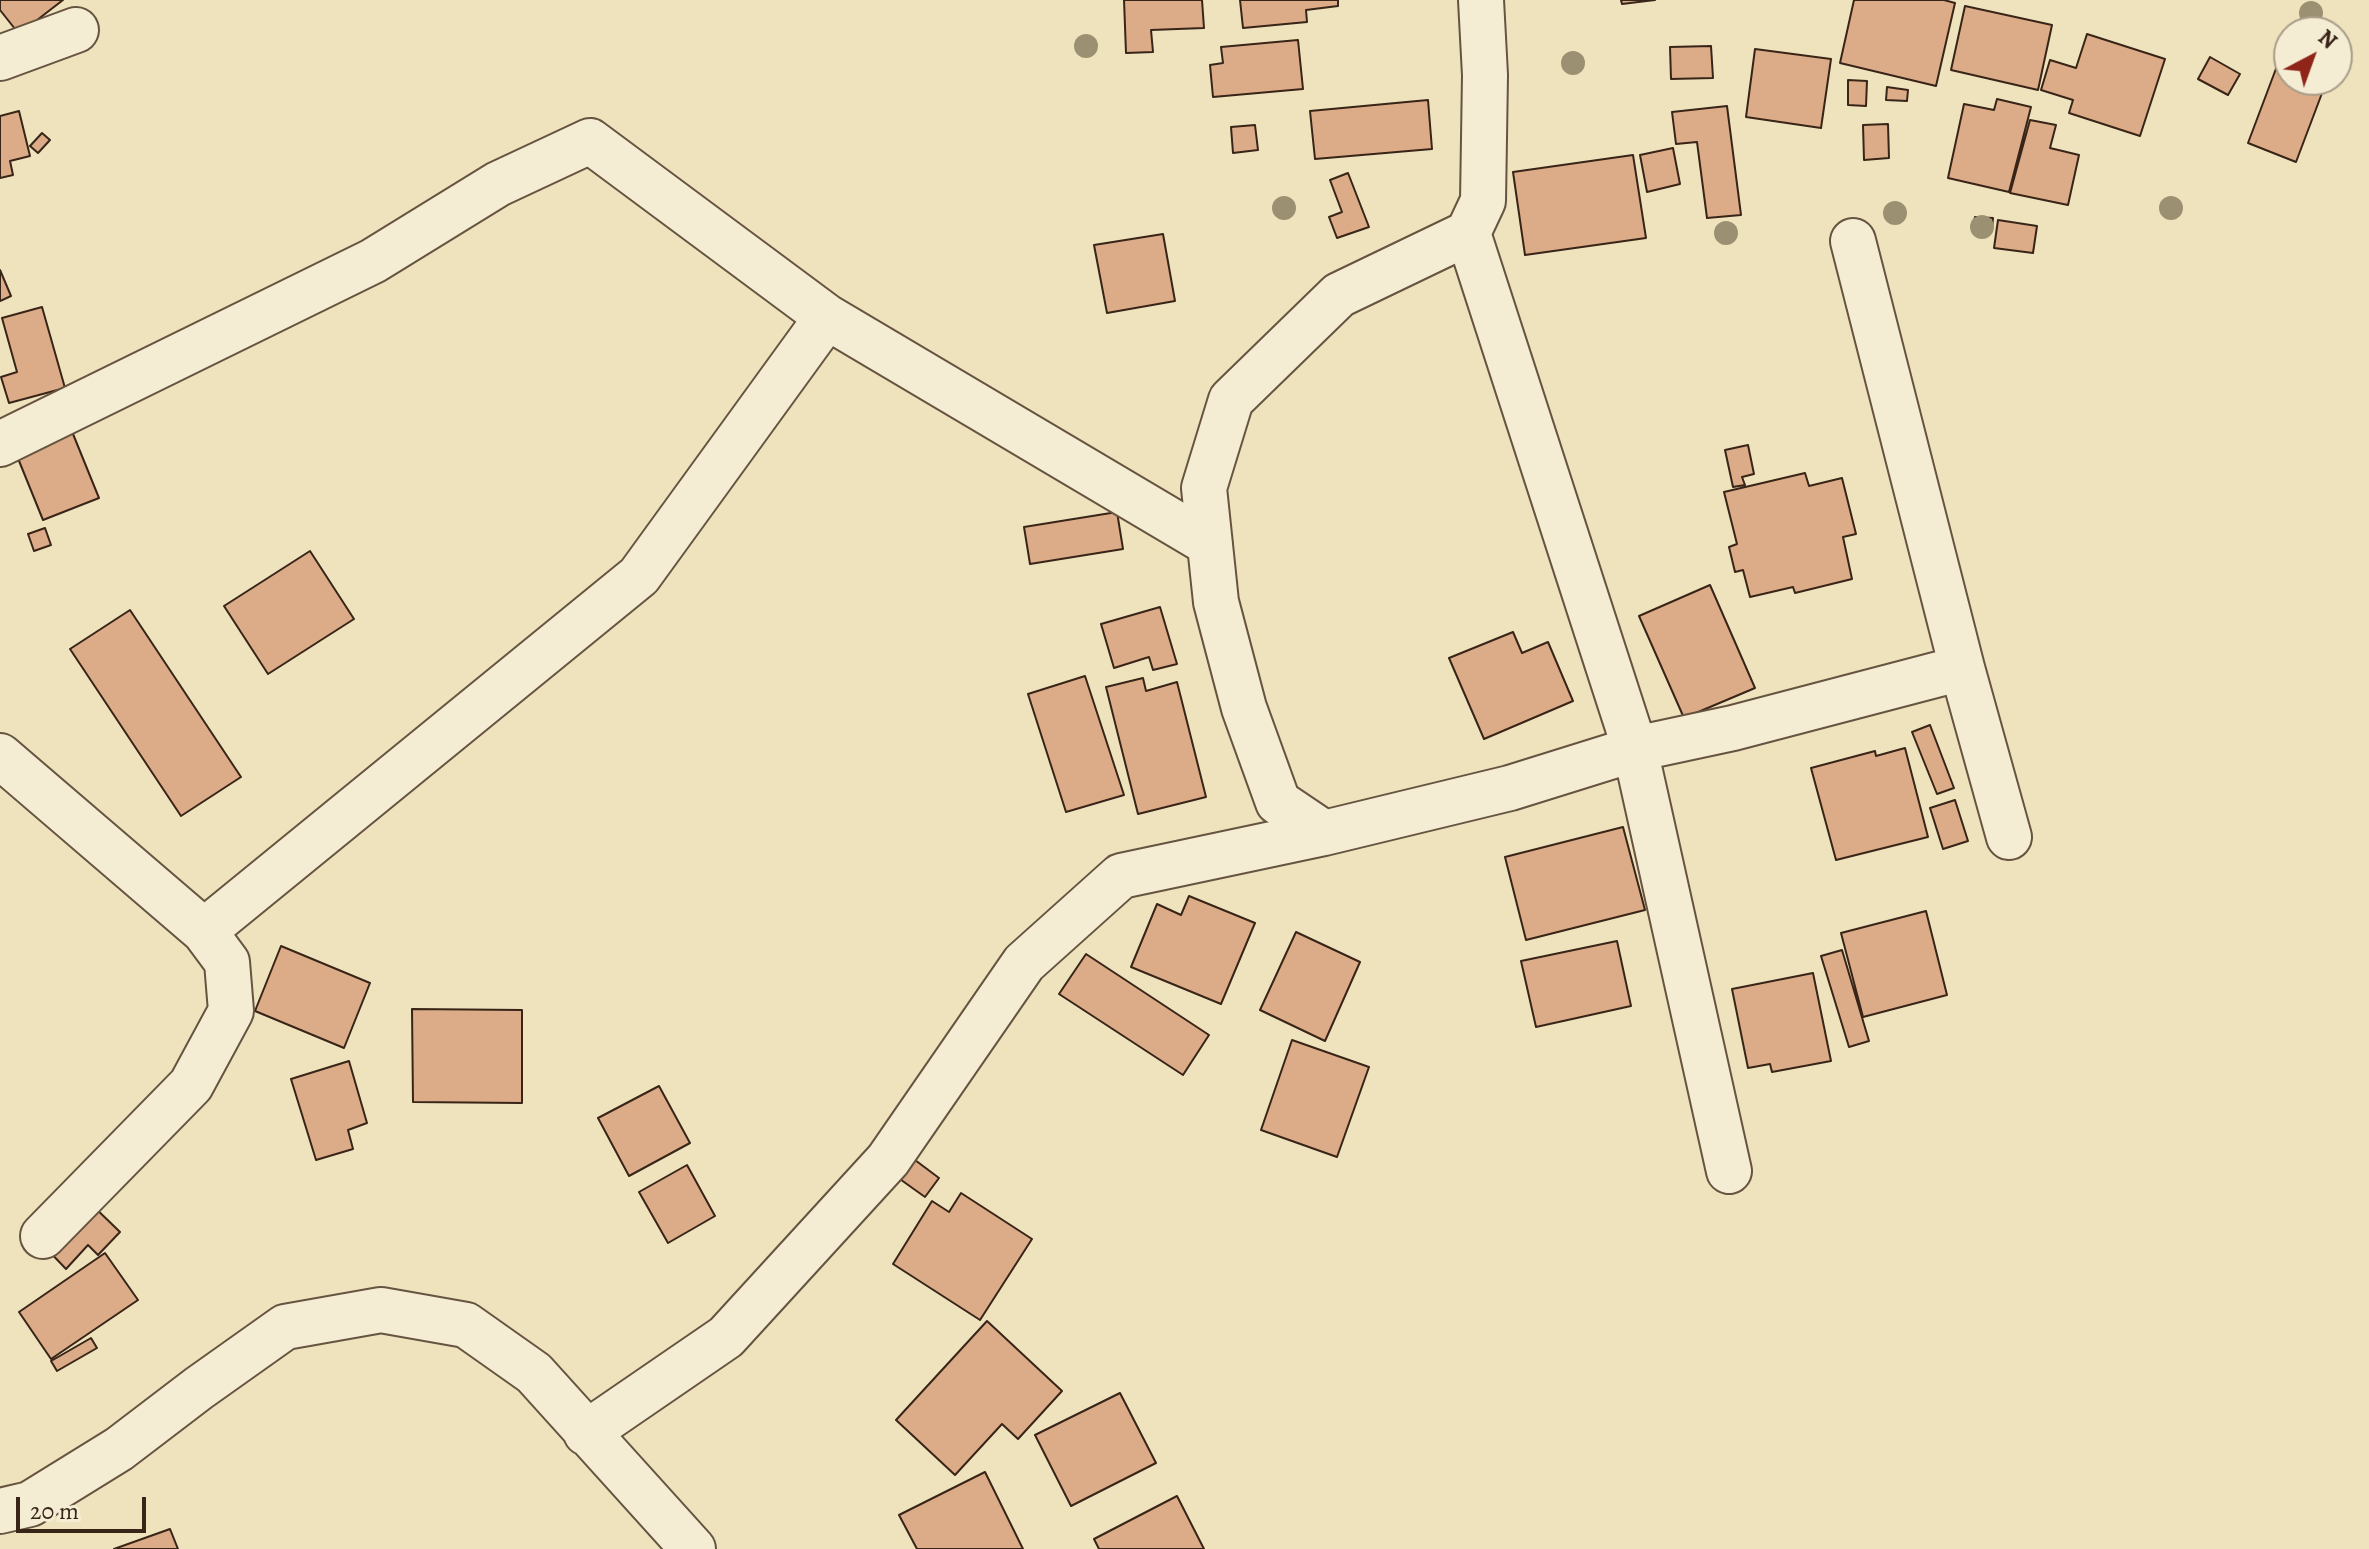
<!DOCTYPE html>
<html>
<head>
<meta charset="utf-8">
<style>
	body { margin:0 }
	#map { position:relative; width:2369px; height:1549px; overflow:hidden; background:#eee3bd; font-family:Alegreya,serif }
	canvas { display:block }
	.north { position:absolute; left:2273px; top:16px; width:80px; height:80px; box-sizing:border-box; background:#f4edd4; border:2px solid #a99d89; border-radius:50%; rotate:41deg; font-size:22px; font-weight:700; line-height:32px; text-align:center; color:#392418 }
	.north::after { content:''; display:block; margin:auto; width:28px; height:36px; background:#8f2418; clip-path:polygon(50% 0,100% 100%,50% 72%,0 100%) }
	.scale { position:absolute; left:16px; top:1497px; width:130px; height:36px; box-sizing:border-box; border:4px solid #392418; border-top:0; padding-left:10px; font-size:24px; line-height:28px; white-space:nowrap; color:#392418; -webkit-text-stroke:6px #f4edd4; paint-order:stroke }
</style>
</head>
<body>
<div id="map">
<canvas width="2369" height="1549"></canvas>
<div class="north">N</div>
<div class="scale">20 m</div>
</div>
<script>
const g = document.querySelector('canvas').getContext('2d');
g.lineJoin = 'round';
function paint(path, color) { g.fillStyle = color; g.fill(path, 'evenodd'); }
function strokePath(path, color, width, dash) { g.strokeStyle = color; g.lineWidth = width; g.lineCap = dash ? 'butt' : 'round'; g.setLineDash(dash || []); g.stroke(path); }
const building = new Path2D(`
	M0 0H63L19 34 0 10Z
	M1124 0H1202L1204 28 1151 30 1153 52 1126 53Z
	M1240 0H1338V6L1306 10 1307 22 1243 28Z
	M1621 0H1655L1622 4Z
	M1854 0H1944L1955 3 1936 86 1840 63Z
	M1965 6 2052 25 2038 90 1951 70Z
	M2087 34 2165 59 2140 136 2069 113 2073 100 2041 90 2050 60 2076 68Z
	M1298 40 1303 89 1213 97 1210 65 1223 63 1221 47Z
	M1711 46 1713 78 1671 79 1670 47Z
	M1755 49 1831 59 1821 128 1746 117Z
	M2210 57 2240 74 2228 95 2198 79Z
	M2280 58 2289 61V80H2327L2296 162 2248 143Z
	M1848 80 1867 81 1866 106 1848 105Z
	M1887 87 1908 90 1907 101 1886 100Z
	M1997 99 2031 107 2009 192 1948 178 1964 104 1994 110Z
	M1428 100 1432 149 1315 159 1310 111Z
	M1727 106 1741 215 1707 218 1697 142 1676 144 1672 112Z
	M19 111 30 156 10 161 13 175 0 178V116Z
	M2030 120 2056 125 2050 148 2079 155 2068 205 2010 193Z
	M1888 124 1889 158 1864 160 1863 125Z
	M1255 125 1258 150 1233 153 1231 127Z
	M42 133 50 140 38 153 30 146Z
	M1673 148 1680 184 1647 192 1640 155Z
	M1633 155 1646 238 1525 255 1513 172Z
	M1348 173 1369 227 1337 238 1329 217 1342 212 1330 180Z
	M1975 217 1993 218 1992 229 1973 228Z
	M1998 220 2037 226 2033 253 1994 248Z
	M1163 234 1175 301 1107 313 1094 245Z
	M0 270 11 296 0 301Z
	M42 307 65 388 9 403 1 377 17 372 2 318Z
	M71 429 99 498 43 520 15 451Z
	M1748 445 1754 474 1742 477 1745 485 1733 487 1725 450Z
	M1805 473 1809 486 1842 478 1856 534 1843 537 1852 579 1795 593 1793 587 1750 597 1743 570 1735 572 1729 547 1737 544 1724 492Z
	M1117 512 1123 549 1030 564 1024 527Z
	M45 528 51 545 34 551 28 534Z
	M310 551 354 619 268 674 224 606Z
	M1710 585 1755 688 1684 718 1639 616Z
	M1160 607 1177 664 1153 670 1149 657 1114 668 1101 624Z
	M130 610 241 777 181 816 70 649Z
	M1513 632 1522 653 1548 642 1573 701 1484 739 1449 658Z
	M1085 676 1124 795 1066 812 1028 694Z
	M1143 678 1146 691 1177 682 1206 797 1138 814 1106 687Z
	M1930 725 1954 788 1937 794 1912 732Z
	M1905 748 1928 837 1836 860 1811 768 1875 751 1876 756Z
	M1955 800 1968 841 1943 849 1930 808Z
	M1623 827 1645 910 1526 940 1505 857Z
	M1189 896 1255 923 1221 1004 1131 967 1157 904 1181 915Z
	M1926 911 1947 995 1863 1017 1841 933Z
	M1296 932 1360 962 1325 1041 1260 1010Z
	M1617 941 1631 1006 1536 1027 1521 961Z
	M281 946 370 983 344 1048 255 1011Z
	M1842 950 1869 1041 1849 1047 1821 956Z
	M1086 954 1209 1035 1183 1075 1059 994Z
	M1813 973 1831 1061 1772 1072 1770 1064 1748 1068 1732 989Z
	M412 1009 522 1010V1103L413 1102Z
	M1292 1040 1369 1067 1337 1157 1261 1130Z
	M349 1061 367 1123 348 1130 353 1149 316 1160 291 1079Z
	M659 1086 690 1143 629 1176 598 1118Z
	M911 1157 939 1178 925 1197 897 1177Z
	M687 1165 715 1216 668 1243 639 1192Z
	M961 1193 1032 1239 980 1320 893 1264 932 1201 949 1212Z
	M89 1202 120 1232 98 1255 88 1245 66 1269 45 1247Z
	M105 1253 138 1300 51 1359 19 1312Z
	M987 1321 1062 1391 1018 1439 1002 1424 955 1475 896 1420Z
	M91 1338 97 1348 57 1371 51 1361Z
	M1120 1393 1156 1463 1071 1506 1035 1435Z
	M985 1472 1023 1549H917L899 1515Z
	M1177 1496 1204 1549H1099L1094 1539Z
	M170 1529 178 1549H114Z`);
const minor = new Path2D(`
	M1481 0 1485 75 1483 201 1468 233 1339 295 1231 400 1204 488 1216 602 1244 708 1278 802 1324 833 1510 788 1635 749 1733 728 1962 668
	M0 58 76 30
	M1468 233 1635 749 1729 1171
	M1853 241 1962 668 2009 837
	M0 444 373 261 498 184 590 141 827 317 1210 544
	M0 756 204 931 227 962 231 1011 191 1085 43 1236
	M204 931 639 576 827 317
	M586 1433 726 1337 888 1160 1024 963 1121 876 1324 833
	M0 1511 30 1504 119 1449 199 1388 285 1327 381 1310 466 1325 534 1373 693 1549`);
const trees = [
	[2311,13],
	[1086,46],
	[1573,63],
	[1284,208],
	[2171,208],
	[1895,213],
	[1982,227],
	[1726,233]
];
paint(building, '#dbac87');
strokePath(building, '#392418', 2);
strokePath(minor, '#665441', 48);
strokePath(minor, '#f4edd4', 44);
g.fillStyle = '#9c9073';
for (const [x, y] of trees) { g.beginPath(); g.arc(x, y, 12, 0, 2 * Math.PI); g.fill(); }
</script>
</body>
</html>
